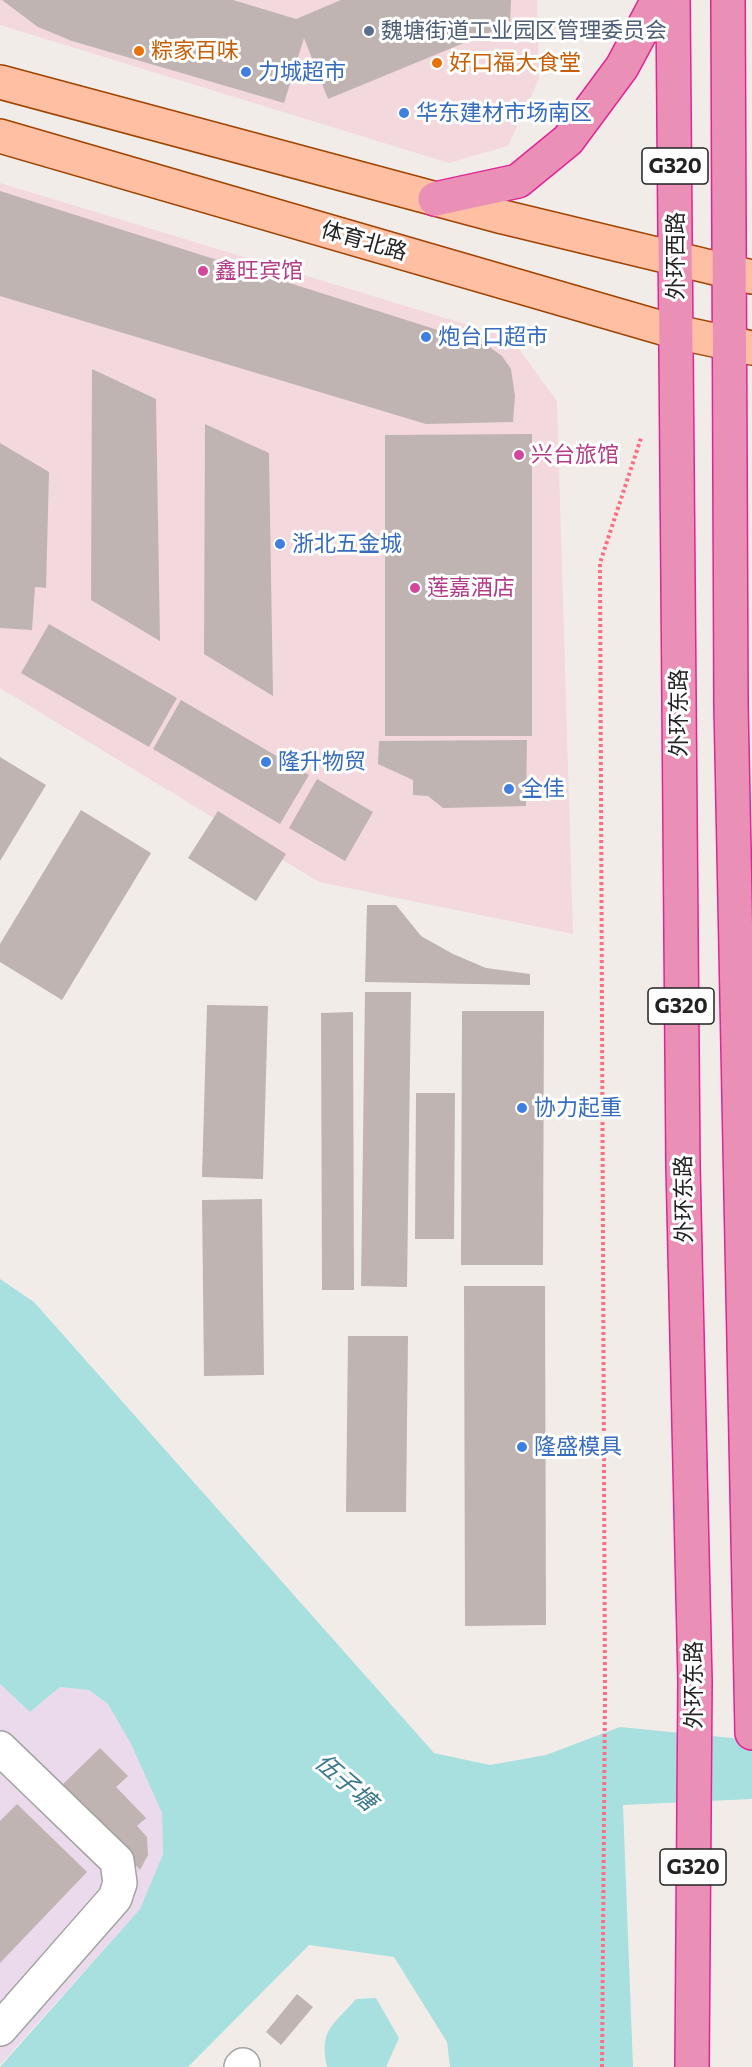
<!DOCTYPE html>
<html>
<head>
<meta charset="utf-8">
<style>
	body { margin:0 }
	canvas { display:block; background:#f2ece9 }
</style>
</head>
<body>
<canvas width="752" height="2067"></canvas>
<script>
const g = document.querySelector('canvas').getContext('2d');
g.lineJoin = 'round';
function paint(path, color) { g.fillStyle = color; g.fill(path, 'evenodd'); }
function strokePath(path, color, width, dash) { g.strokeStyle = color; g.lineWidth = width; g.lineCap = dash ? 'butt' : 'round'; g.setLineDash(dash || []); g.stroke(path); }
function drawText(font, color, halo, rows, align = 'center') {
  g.font = font + ' Commissioner,"Noto Sans SC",sans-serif'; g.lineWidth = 6; g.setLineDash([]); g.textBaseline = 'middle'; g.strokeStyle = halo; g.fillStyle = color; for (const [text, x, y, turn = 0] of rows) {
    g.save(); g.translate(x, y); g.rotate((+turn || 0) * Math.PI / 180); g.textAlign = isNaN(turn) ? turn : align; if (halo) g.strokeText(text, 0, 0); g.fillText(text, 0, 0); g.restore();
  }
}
const commercial = new Path2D(`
	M0 0H537L539 79 508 146 449 163 0 25Z
	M0 183 511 338 557 401 573 934 319 882 0 688Z`);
const industrial = new Path2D(`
	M0 1684 30 1712 60 1687 89 1690 108 1704 131 1744 162 1813 163 1854 140 1909 0 2065Z`);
const water = new Path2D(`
	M0 1279 34 1302 434 1753 490 1765 546 1755 620 1727 752 1740V1799L623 1805 633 2067H450L447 2042 394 1957 309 1945 188 2067H0L140 1909 163 1854 162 1813 131 1744 108 1704 89 1690 60 1687 30 1712 0 1684Z
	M376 1998 399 2038 386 2067H327C319 2029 332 2027 356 1999Z`);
const building = new Path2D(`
	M2 0H233L296 19 341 0H511L510 24 328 99 304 38 284 103 72 41 38 27Z
	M0 191 488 346 502 356 511 369 515 396 513 422 426 424 0 296Z
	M92 369 156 399 160 641 91 600Z
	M205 424 269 453 273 696 204 654Z
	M532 434V736H385V435Z
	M0 443 49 472 46 588 35 587 32 630 0 628Z
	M49 624 177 698 149 747 21 673Z
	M181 700 309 775 280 824 153 749Z
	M527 740 526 806 443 808 428 796 413 795V780L378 764 379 741Z
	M0 757 46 785 0 861Z
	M317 779 373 812 345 861 289 828Z
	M81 810 151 853 62 1000 0 962V944Z
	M218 811 286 854 256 901 188 858Z
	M367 905H396L421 936 453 954 486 968 530 974V985L365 982Z
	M365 992H411L407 1287 361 1286Z
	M207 1005 268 1006 263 1179 202 1177Z
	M462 1011H544L543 1265H461Z
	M353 1012 354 1290H322L321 1013Z
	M416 1093H455L454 1239H415Z
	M262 1199 264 1375 204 1376 202 1200Z
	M464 1286H545L546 1625 465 1626Z
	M348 1336H408L406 1512H346Z
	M100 1748 128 1776 116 1787 146 1818 137 1826 147 1837 148 1855 140 1870 60 1787Z
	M17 1804 87 1872 0 1963V1821Z
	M297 1994 313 2007 281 2045 266 2032Z`);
const path = new Path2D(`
	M602 2067 605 1693 600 563 641 438`);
const minor = new Path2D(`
	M0 1748 117 1861 120 1883 115 1898 0 2029
	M241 2067 243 2065`);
const major = new Path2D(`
	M0 82 503 217 752 277
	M0 136 676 332 752 348`);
const highway = new Path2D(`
	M673 0 683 1166 695 1681 692 2067
	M728 0 731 705 752 1733
	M435 199 518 181 568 140 622 67 658 0`);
const markers = [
	[369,31,6,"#5c6f8a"],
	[139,51,6,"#e8710a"],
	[437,63,6,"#e8710a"],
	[246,72,6,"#3f7fe0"],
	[404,113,6,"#3f7fe0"],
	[203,271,6,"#d1479c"],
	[426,337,6,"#3f7fe0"],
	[519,455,6,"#d1479c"],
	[280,544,6,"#3f7fe0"],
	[415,588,6,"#d1479c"],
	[266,762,6,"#3f7fe0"],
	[509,789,6,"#3f7fe0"],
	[522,1108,6,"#3f7fe0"],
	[522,1447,6,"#3f7fe0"]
];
const shields = [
	[675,166,66],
	[681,1006,66],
	[693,1867,66]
];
const shieldNames = [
	["G320",675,166],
	["G320",681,1006],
	["G320",693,1867]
];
const serviceNames = [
	["魏塘街道工业园区管理委员会",381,31]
];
const foodNames = [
	["粽家百味",151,51],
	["好口福大食堂",449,63]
];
const shopNames = [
	["力城超市",258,72],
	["华东建材市场南区",416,113],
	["炮台口超市",438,337],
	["浙北五金城",292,544],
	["隆升物贸",278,762],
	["全佳",521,789],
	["协力起重",534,1108],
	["隆盛模具",534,1447]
];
const streetNames = [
	["体育北路",364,241,16],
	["外环西路",676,256,-90],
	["外环东路",679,713,-90],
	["外环东路",684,1199,-91],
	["外环东路",694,1685,-90]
];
const hotelNames = [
	["鑫旺宾馆",215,271],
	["兴台旅馆",531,455],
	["莲嘉酒店",427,588]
];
const waterNames = [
	["伍子塘",346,1782,41]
];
paint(commercial, '#f3d8de');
paint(industrial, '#eadaeb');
paint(water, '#a8e0df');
paint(building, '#bfb4b1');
strokePath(minor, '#a3a3a3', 36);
strokePath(major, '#a04300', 36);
strokePath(highway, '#e02594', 36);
strokePath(path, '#fd6e84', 4, [3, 3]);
strokePath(minor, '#fff', 33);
strokePath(major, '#febfa2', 33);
strokePath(highway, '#ea90b7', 33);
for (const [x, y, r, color] of markers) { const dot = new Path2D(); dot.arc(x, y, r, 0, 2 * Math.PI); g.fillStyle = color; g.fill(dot); strokePath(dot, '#fff', 2); }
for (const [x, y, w] of shields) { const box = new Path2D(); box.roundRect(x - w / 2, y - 18, w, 36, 4.5); g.fillStyle = '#fff'; g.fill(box); strokePath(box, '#222', 1.5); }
drawText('bold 21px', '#222', null, shieldNames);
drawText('22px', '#4e5e75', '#fff', serviceNames, 'left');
drawText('22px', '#c56008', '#fff', foodNames, 'left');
drawText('22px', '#366cbe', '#fff', shopNames, 'left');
drawText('22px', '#222', '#fff', streetNames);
drawText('22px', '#b23c85', '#fff', hotelNames, 'left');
drawText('italic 24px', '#3c788c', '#fff', waterNames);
</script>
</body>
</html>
